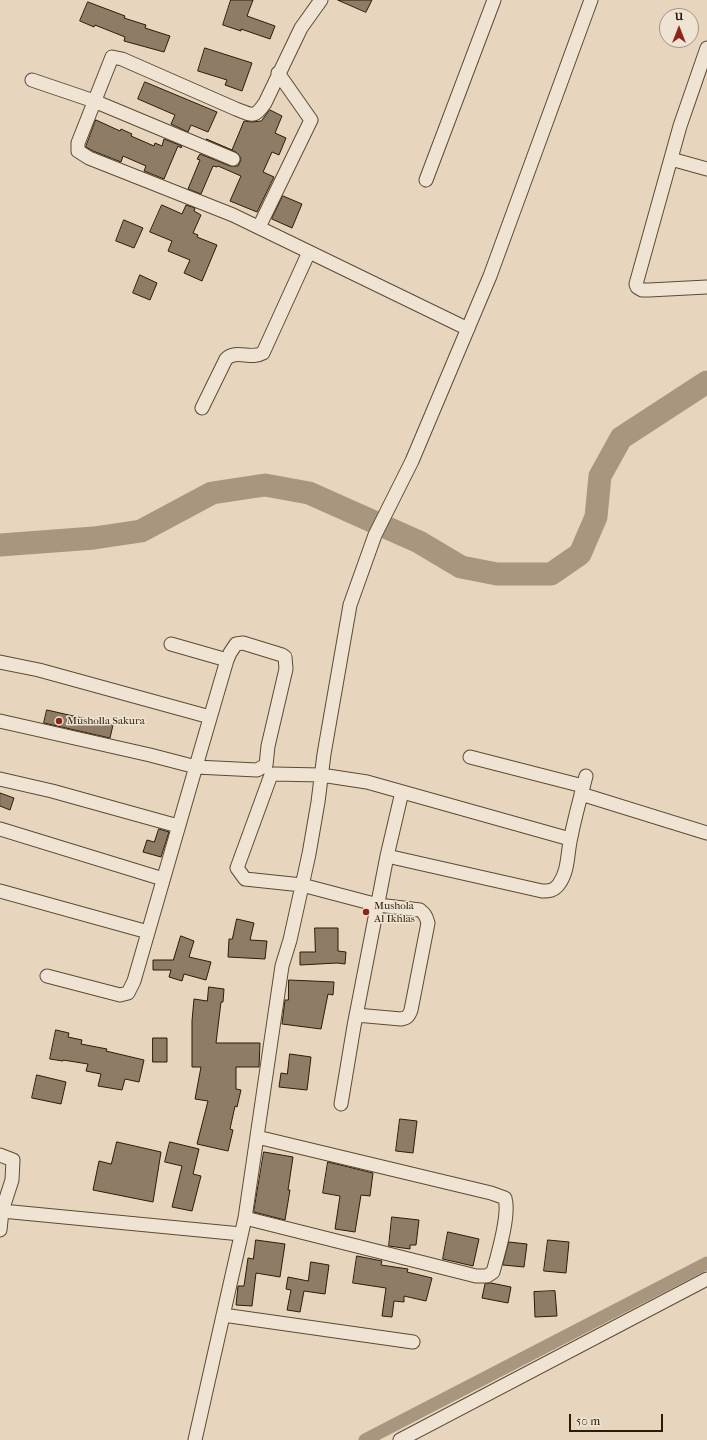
<!DOCTYPE html>
<html>
<head>
<meta charset="utf-8">
<style>
	body { margin:0 }
	#map { position:relative; width:707px; height:1440px; overflow:hidden; background:#e7d5bd; font-family:"IM FELL French Canon",serif }
	canvas { display:block }
	.north { position:absolute; left:659px; top:8px; width:40px; height:40px; box-sizing:border-box; background:#efe4d4; border:1px solid #a19482; border-radius:50%; rotate:0deg; font-size:11px; font-weight:700; line-height:16px; text-align:center; color:#2d1c07 }
	.north::after { content:''; display:block; margin:auto; width:14px; height:18px; background:#8f2418; clip-path:polygon(50% 0,100% 100%,50% 72%,0 100%) }
	.scale { position:absolute; left:569px; top:1414px; width:94px; height:18px; box-sizing:border-box; border:2px solid #2d1c07; border-top:0; padding-left:5px; font-size:12px; line-height:14px; white-space:nowrap; color:#2d1c07; -webkit-text-stroke:3px #efe4d4; paint-order:stroke }
</style>
</head>
<body>
<div id="map">
<canvas width="707" height="1440"></canvas>
<div class="north">U</div>
<div class="scale">50 m</div>
</div>
<script>
const g = document.querySelector('canvas').getContext('2d');
g.lineJoin = 'round';
function strokePath(path, color, width, dash) { g.strokeStyle = color; g.lineWidth = width; g.lineCap = dash ? 'butt' : 'round'; g.setLineDash(dash || []); g.stroke(path); }
function paint(path, color) { g.fillStyle = color; g.fill(path, 'evenodd'); }
function drawText(font, color, halo, rows, align = 'center') {
  g.font = font + ' "IM FELL French Canon",serif'; g.lineWidth = 3; g.setLineDash([]); g.textBaseline = 'middle'; g.strokeStyle = halo; g.fillStyle = color; for (const [text, x, y, turn = 0] of rows) {
    g.save(); g.translate(x, y); g.rotate((+turn || 0) * Math.PI / 180); g.textAlign = isNaN(turn) ? turn : align; if (halo) g.strokeText(text, 0, 0); g.fillText(text, 0, 0); g.restore();
  }
}
const canal = new Path2D(`
	M365 1440 707 1263`);
const river = new Path2D(`
	M0 545 94 538 141 531 212 493 265 485 309 493 419 542 461 567 497 574H551L580 554 596 517 600 476 621 438 707 382`);
const building = new Path2D(`
	M231 0H253L247 16 275 26 270 39 241 29V31L223 25Z
	M338 0H372L366 12Z
	M88 2 125 16 124 18 146 25 145 28 170 36 164 52 124 41 125 37 95 25 94 27 80 21Z
	M205 48 252 63 242 91 225 85 227 80 198 71Z
	M145 82 217 112 208 132 191 125 188 132 171 124 175 115 138 99Z
	M270 110 282 116 275 133 286 138 279 155 272 152 263 172 274 177 257 212 230 201 241 176 218 166 217 167 213 166 201 194 188 189 200 160 197 159 200 154 230 166H238L240 162 241 158 236 152 206 139 232 150 244 121 252 122 261 121Z
	M96 120 120 131 121 129 132 134 131 136 154 146 155 143 162 146 164 139 182 146 181 148 178 146 164 179 144 171 146 166 123 156 121 162 93 151 86 147Z
	M283 196 302 204 292 228 272 219Z
	M162 205 182 214 186 205 195 208 194 211 201 215 193 233 198 235 197 237 217 245 202 281 184 273 190 260 168 251 172 241 150 232Z
	M124 220 143 228 134 248 116 241Z
	M140 275 157 283 150 300 133 293Z
	M47 710 113 725 110 738 44 723Z
	M0 793 14 798 10 810 0 806Z
	M159 829 169 832 161 857 143 852 147 840 154 842Z
	M237 919 254 923 250 940 267 941 265 959 228 957 229 939H232Z
	M315 928H338V951L346 952 345 964 337 963 300 965V952H315Z
	M181 936 194 941 189 957 211 962 206 980 184 974 182 981 169 977 171 970H153V960H173Z
	M289 980 334 982 333 995 328 994 321 1029 282 1024 285 1000H288Z
	M209 987 224 989 223 1002H221L216 1043H260L259 1067H236V1089L241 1090 237 1107 235 1106 230 1129 233 1130 228 1151 197 1144 208 1101 195 1099 201 1067H192V1021L194 999 207 1001Z
	M56 1030 69 1033 68 1037 82 1040 81 1044 107 1049 106 1051 144 1060 139 1082 125 1079 122 1090 98 1086 101 1074 86 1071 88 1064 63 1060V1061L50 1059Z
	M153 1038H167V1062H153Z
	M290 1054 311 1057 307 1090 279 1087 281 1073 287 1074Z
	M37 1075 66 1082 61 1104 32 1098Z
	M400 1119 417 1121 413 1153 396 1151Z
	M117 1142 161 1152 153 1202 93 1190 99 1161 111 1164Z
	M170 1142 199 1149 193 1174 201 1176 192 1211 172 1207 182 1166 165 1162Z
	M264 1152 293 1157 288 1190H290L285 1220 254 1212Z
	M328 1162 373 1173 370 1196 361 1195 355 1232 335 1229 340 1196 323 1193Z
	M392 1217 419 1220 416 1245H410V1249L389 1246Z
	M448 1232 479 1239 473 1266 443 1259Z
	M256 1240 285 1244 280 1277 256 1273 252 1306 236 1305 238 1286H244L248 1258 253 1259Z
	M548 1240 569 1242 566 1273 544 1271Z
	M509 1242 527 1244 524 1267 503 1265Z
	M357 1256 382 1261 381 1265 408 1269 407 1272 432 1278 426 1301 404 1296V1302L394 1301 392 1317 382 1316 386 1288 353 1283Z
	M311 1262 329 1265 325 1294 304 1291 300 1312 287 1310 291 1290 286 1289 288 1277 308 1281Z
	M491 1283 511 1287 508 1303 482 1298 485 1284Z
	M555 1291 557 1316 535 1317 534 1292Z`);
const minor = new Path2D(`
	M321 0 301 28 265 103C254 119 252 115 236 109L122 59 112 57 78 143V151L89 158 233 215 468 329
	M707 48 680 126 636 284 637 287 642 290H649L707 287
	M32 80 94 101 233 159
	M671 159 707 169
	M426 180 494 0
	M259 227 311 120 278 73
	M202 408 226 359C236 349 251 360 263 353L309 252
	M171 644 227 660
	M0 662 39 670 210 717
	M0 721 150 755 196 767 257 770 266 765 268 746 286 669 285 657 282 655 243 643 236 644 230 653 227 660C196 767 164 874 134 981L128 993 120 995 47 976
	M470 757 583 786
	M0 779 52 791 178 826
	M402 792 387 856 542 891C549 891 554 891 559 884 569 870 567 853 571 837 575 816 581 796 586 776
	M581 794 707 833
	M0 829 163 879
	M0 891 148 932
	M356 1015 401 1019C407 1018 409 1016 411 1010L428 923C426 916 425 914 420 910L378 905 302 885 245 879 237 868 271 775 274 774 321 775 367 782 570 839
	M341 1104 354 1026 387 856
	M0 1155 13 1160 12 1180 2 1211
	M245 1218 476 1276H487L493 1272C498 1254 510 1215 505 1198L491 1193 257 1137
	M0 1230 2 1211 241 1234
	M223 1315 413 1342
	M195 1440 245 1218 282 966 290 940 309 854 318 802 324 754 350 605 375 535 412 461 490 276 591 0
	M400 1440 707 1279`);
const markers = [
	[59,721,4,"#8f2418"],
	[366,912,4,"#8f2418"]
];
const poiNames = [
	["Musholla Sakura",67,721],
	["Mushola",374,906],
	["Al Ikhlas",374,919]
];
strokePath(canal, '#a8967f', 13);
strokePath(river, '#a8967f', 23);
paint(building, '#8e7c66');
strokePath(building, '#2d1c07', 1);
strokePath(minor, '#5c4a34', 15);
strokePath(minor, '#efe4d4', 13);
for (const [x, y, r, color] of markers) { const dot = new Path2D(); dot.arc(x, y, r, 0, 2 * Math.PI); g.fillStyle = color; g.fill(dot); strokePath(dot, '#efe4d4', 1.5); }
drawText('11px', '#2d1c07', '#efe4d4', poiNames, 'left');
</script>
</body>
</html>
